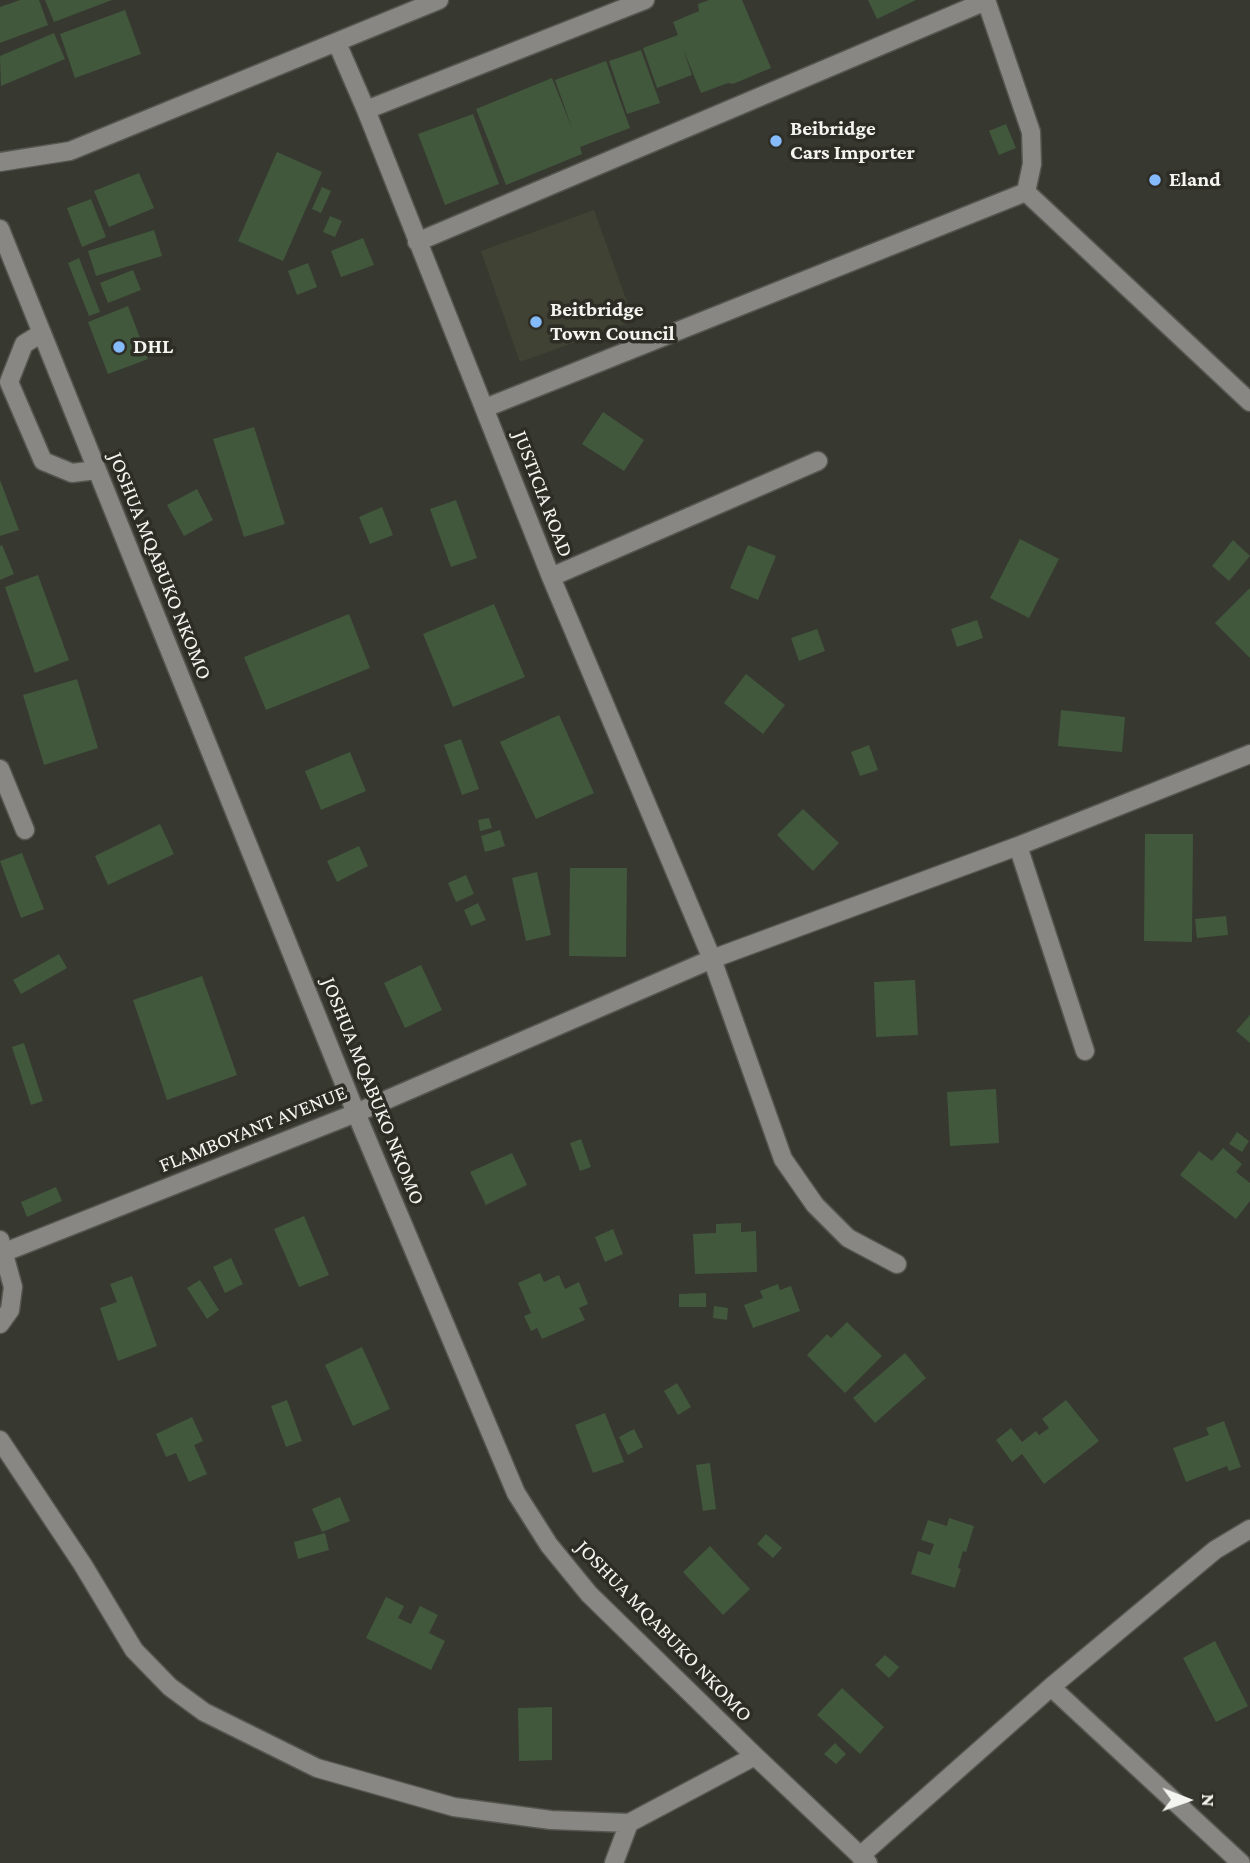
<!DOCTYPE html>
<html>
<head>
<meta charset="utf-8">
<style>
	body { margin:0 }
	#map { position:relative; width:1250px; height:1863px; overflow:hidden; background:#373830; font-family:"Crimson Pro",serif }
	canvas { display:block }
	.north { position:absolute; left:1152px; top:1765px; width:70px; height:70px; -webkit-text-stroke:5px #2d2d26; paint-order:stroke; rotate:91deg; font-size:19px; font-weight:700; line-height:28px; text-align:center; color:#f4f5f0 }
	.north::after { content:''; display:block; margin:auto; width:24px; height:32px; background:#f4f5f0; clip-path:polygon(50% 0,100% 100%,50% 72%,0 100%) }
</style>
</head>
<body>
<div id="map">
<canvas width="1250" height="1863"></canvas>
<div class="north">N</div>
</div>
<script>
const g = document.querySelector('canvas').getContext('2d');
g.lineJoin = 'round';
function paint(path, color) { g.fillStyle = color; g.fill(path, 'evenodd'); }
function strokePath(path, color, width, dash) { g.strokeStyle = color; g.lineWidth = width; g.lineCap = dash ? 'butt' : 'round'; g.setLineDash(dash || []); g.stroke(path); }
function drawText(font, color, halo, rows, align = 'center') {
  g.font = font + ' "Crimson Pro",serif'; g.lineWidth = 7; g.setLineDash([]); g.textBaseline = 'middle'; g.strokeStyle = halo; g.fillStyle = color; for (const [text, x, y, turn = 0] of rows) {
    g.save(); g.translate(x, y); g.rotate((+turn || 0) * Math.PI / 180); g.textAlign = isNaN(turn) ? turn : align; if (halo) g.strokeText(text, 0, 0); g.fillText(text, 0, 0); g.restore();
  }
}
const built = new Path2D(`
	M594 210 634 321 520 362 481 251Z`);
const building = new Path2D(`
	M20 0H39L48 25 0 43V7Z
	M45 0H112L54 22Z
	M709 0H742L771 68 733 84 728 83 701 93 683 49 692 75 657 88 643 48 678 35 673 22 699 11 698 4Z
	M868 0H916L877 19Z
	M125 10 141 54 75 78 60 34Z
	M54 33 65 59 1 86 0 56Z
	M641 50 660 103 627 114 609 61Z
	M606 61 630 128 580 147 582 154 506 185 476 109 552 78 573 131 555 80Z
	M473 114 499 184 445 205 418 134Z
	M1006 124 1016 148 999 155 989 131Z
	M277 152 322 172 283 261 238 241Z
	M139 173 154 208 109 227 94 191Z
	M322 187 331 191 321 213 312 209Z
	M91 199 106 237 82 247 67 208Z
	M330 216 342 221 335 237 323 232Z
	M154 230 162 256 96 276 88 251Z
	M363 238 374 265 341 277 331 251Z
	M79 258 100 312 89 316 68 263Z
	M308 263 317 287 297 295 288 271Z
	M133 270 141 290 108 303 100 283Z
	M128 306 148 359 108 374 88 322Z
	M603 412 644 440 624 471 582 444Z
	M254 427 285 524 244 537 213 439Z
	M0 480 19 530 0 536Z
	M197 489 213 520 184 536 167 505Z
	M456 500 477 558 451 567 430 509Z
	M382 507 393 535 370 544 359 517Z
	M1020 539 1059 559 1029 618 990 598Z
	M1233 540 1250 556 1229 581 1212 566Z
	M2 545 14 574 0 580V546Z
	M748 545 776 556 758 600 730 588Z
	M38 575 69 660 35 673 5 587Z
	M1250 588V658L1215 623Z
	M494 604 525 677 453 707 423 634Z
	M349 614 370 668 266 710 244 657Z
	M977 620 983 638 957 647 951 629Z
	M817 629 825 651 799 661 791 638Z
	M746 674 785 705 763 734 724 703Z
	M77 679 98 748 44 765 23 695Z
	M1061 710 1125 717 1122 752 1058 746Z
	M559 715 594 793 536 819 500 742Z
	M461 739 479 789 462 795 444 745Z
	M869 745 878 770 860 776 851 752Z
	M350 752 366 791 321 810 305 771Z
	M803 809 839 843 813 871 777 835Z
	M489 818 492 828 480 831 478 820Z
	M160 824 174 854 108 885 95 856Z
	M500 830 505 846 485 852 481 836Z
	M1145 834H1193L1192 942 1144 941Z
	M359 846 368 866 337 882 327 861Z
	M22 853 44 909 21 918 0 861Z
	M570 868H627L626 957 569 956Z
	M537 872 551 935 526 941 512 878Z
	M466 875 474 894 456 902 448 883Z
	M478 903 486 920 471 926 464 910Z
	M1226 916 1228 935 1197 938 1195 919Z
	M59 954 67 968 21 994 13 980Z
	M421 965 442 1010 405 1028 384 983Z
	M202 976 237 1075 167 1100 133 1000Z
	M915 980 918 1035 876 1037 874 982Z
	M1250 1015V1043L1236 1031Z
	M24 1043 43 1101 31 1105 12 1047Z
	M996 1089 999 1143 950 1146 947 1092Z
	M1237 1132 1249 1141 1242 1152 1229 1144Z
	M581 1139 591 1167 580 1171 570 1143Z
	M1223 1148 1242 1164 1236 1172 1250 1183V1201L1236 1219 1180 1175 1199 1151 1212 1161Z
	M512 1153 527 1185 486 1205 470 1172Z
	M56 1187 62 1201 27 1217 21 1202Z
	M304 1216 329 1275 299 1287 274 1229Z
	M741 1223V1232L756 1231 757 1272 695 1274 693 1234 716 1233V1224Z
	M613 1229 623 1254 605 1262 595 1237Z
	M231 1258 243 1284 225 1293 213 1267Z
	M540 1273 544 1282 559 1275 565 1289 579 1282 588 1304 579 1308 585 1320 542 1339 537 1328 531 1331 524 1316 531 1313 518 1283Z
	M132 1276 157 1346 118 1361 100 1308 117 1302 110 1284Z
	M200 1280 219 1310 207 1319 187 1288Z
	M778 1284 780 1290 791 1286 800 1311 753 1328 744 1305 763 1298 760 1291Z
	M706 1293V1307H679V1294Z
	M714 1306 728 1308 727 1320 713 1318Z
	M847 1322 882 1356 845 1393 807 1355 827 1334 831 1338Z
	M362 1347 390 1409 353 1426 325 1365Z
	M905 1353 926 1378 875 1423 853 1398Z
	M677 1383 691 1407 678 1415 664 1391Z
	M287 1400 302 1441 286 1447 271 1406Z
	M1066 1400 1099 1441 1044 1484 1022 1454 1012 1462 996 1440 1011 1428 1022 1442 1036 1431 1039 1435 1049 1428 1042 1419Z
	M605 1413 624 1462 593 1473 575 1425Z
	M192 1417 203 1441 194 1445 207 1474 189 1482 176 1453 166 1457 156 1434Z
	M1224 1421 1241 1467 1229 1471 1227 1466 1186 1482 1173 1448 1209 1435 1206 1428Z
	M634 1429 643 1447 628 1455 619 1437Z
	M710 1463 716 1509 703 1511 696 1465Z
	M340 1497 350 1521 322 1532 312 1509Z
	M949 1518 974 1526 966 1552 963 1551 958 1568 961 1569 955 1588 911 1574 918 1551 930 1555 934 1544 921 1540 928 1520 947 1526Z
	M325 1533 329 1550 298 1559 294 1542Z
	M766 1534 782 1548 773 1558 757 1544Z
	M710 1546 750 1589 723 1615 683 1572Z
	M386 1597 404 1606 398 1618 411 1624 420 1606 438 1615 429 1633 445 1641 431 1670 366 1638Z
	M1215 1641 1248 1706 1216 1722 1183 1658Z
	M885 1655 899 1667 889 1678 875 1665Z
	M842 1688 884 1727 860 1754 817 1715Z
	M552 1707V1760L519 1761 518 1708Z
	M835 1743 846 1754 836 1764 824 1754Z`);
const minor = new Path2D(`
	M986 0 1031 132 1032 164 1026 192
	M337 43 366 110 551 577 712 959 783 1159 815 1205 848 1238 897 1264
	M366 110 645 0
	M0 162 70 151 439 0
	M1026 192 1250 402
	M0 229 356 1113 516 1493 549 1545 589 1594 755 1756 868 1863
	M417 242 986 1
	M42 333 24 344 9 382 43 461 72 473 97 470
	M485 408 1026 192
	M551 577 818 461
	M0 769 25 830
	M1018 846 1085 1051
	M0 1240 13 1287 10 1310 0 1324
	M0 1254 356 1113 712 959 1018 846 1250 754
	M0 1440 83 1565 134 1650 170 1687 204 1712 317 1768 454 1807 551 1820 629 1823
	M1051 1687 1241 1863
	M860 1856 1051 1687 1215 1550 1250 1529
	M614 1863 629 1823 755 1756`);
const markers = [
	[776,141,7,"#86bbfb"],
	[1155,180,7,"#86bbfb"],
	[536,322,7,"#86bbfb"],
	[119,347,7,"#86bbfb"]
];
const poiNames = [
	["Beibridge",790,129],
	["Cars Importer",790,153],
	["Eland",1169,180],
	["Beitbridge",550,310],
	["Town Council",550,334],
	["DHL",133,347]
];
const streetNames = [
	["JUSTICIA ROAD",543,494,69],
	["JOSHUA MQABUKO NKOMO",160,566,68],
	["JOSHUA MQABUKO NKOMO",373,1091,68],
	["FLAMBOYANT AVENUE",253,1129,-22],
	["JOSHUA MQABUKO NKOMO",664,1631,46]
];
paint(built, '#404234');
paint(building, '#41583d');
strokePath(minor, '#55564f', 21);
strokePath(minor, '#888783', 18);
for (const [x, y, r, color] of markers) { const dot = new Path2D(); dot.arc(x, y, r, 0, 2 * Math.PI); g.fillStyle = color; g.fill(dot); strokePath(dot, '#2d2d26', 2.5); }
drawText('bold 21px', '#f4f5f0', '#2d2d26', poiNames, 'left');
drawText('21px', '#f4f5f0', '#2d2d26', streetNames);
</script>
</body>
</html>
